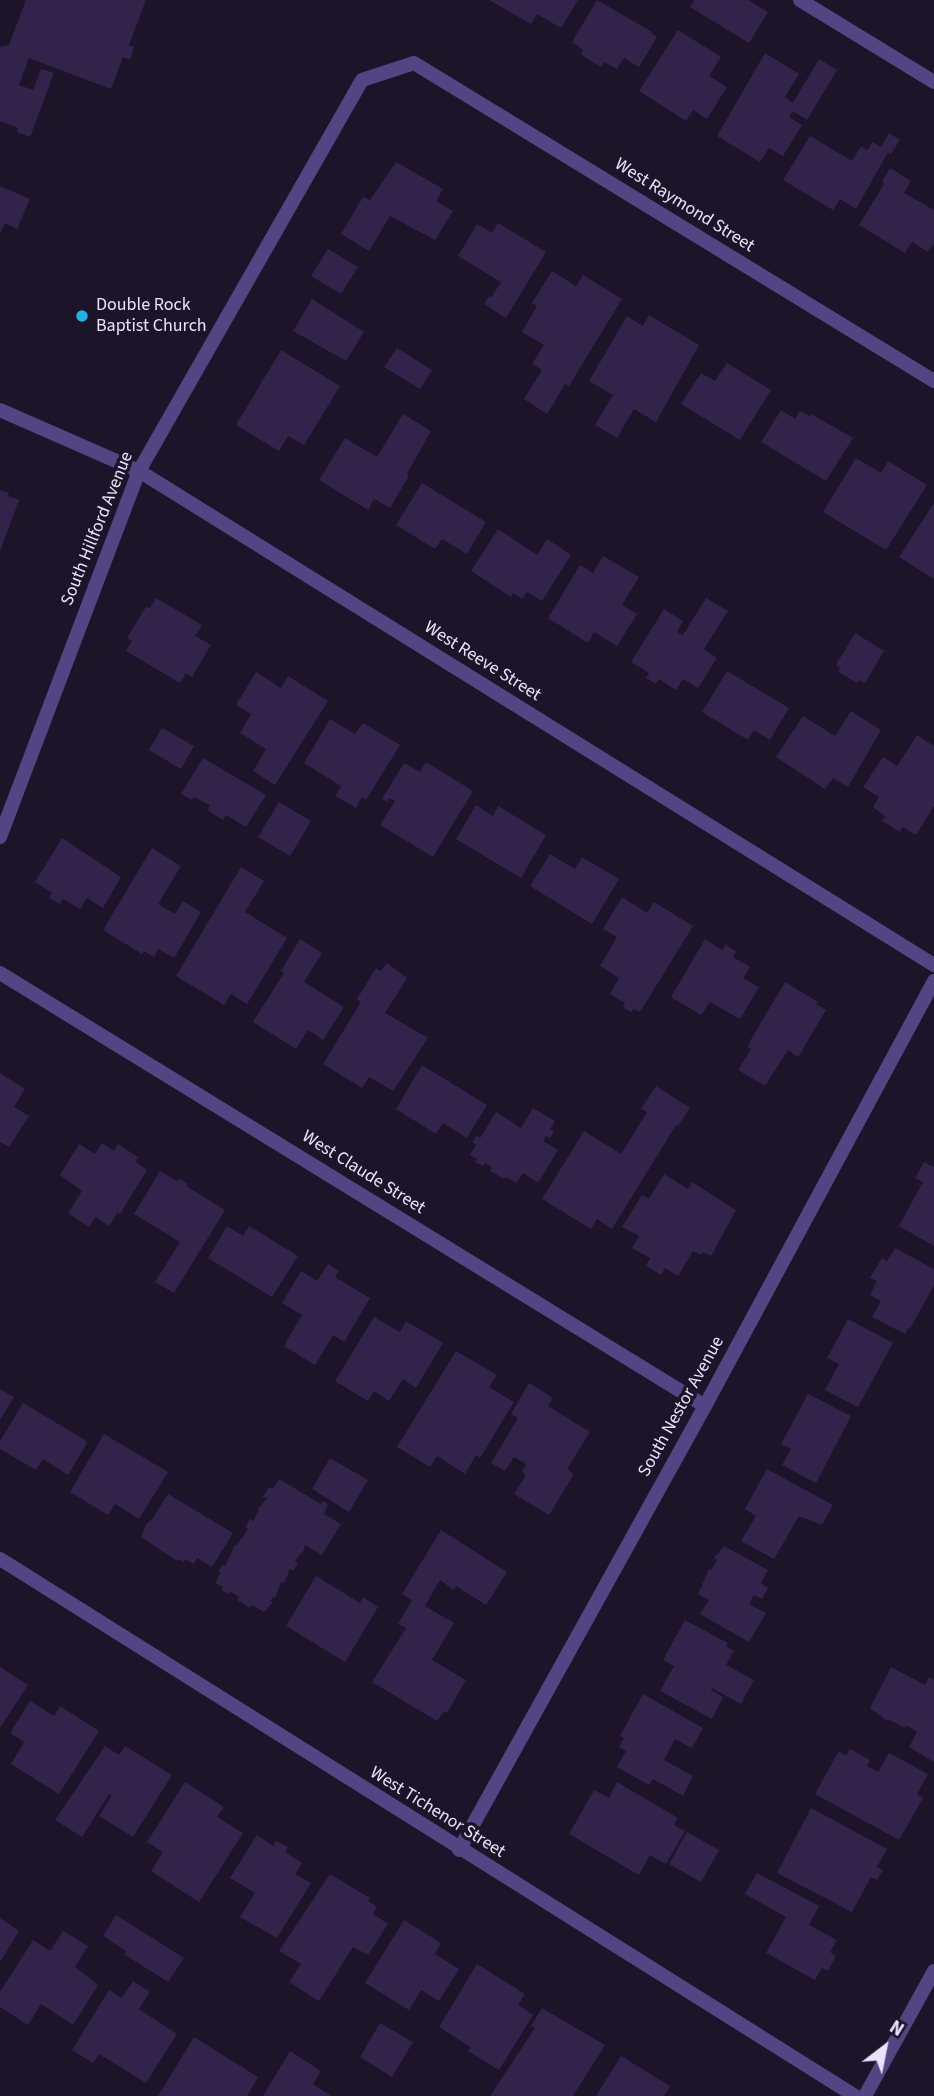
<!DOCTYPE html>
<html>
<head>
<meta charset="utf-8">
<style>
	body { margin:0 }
	#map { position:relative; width:934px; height:2096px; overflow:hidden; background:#1c152a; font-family:"Source Sans 3",sans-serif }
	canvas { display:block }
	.north { position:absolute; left:850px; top:2012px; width:70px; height:70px; -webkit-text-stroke:5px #1c152a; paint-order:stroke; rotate:32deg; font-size:19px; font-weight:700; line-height:28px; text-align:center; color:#e9e2fc }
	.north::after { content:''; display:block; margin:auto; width:24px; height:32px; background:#e9e2fc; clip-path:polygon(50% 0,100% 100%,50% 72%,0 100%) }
</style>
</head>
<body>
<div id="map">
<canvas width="934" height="2096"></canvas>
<div class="north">N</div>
</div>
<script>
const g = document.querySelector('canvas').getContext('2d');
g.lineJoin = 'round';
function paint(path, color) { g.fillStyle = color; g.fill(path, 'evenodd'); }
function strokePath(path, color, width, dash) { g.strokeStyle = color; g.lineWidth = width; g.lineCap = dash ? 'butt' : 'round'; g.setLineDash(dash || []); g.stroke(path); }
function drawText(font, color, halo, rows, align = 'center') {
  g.font = font + ' "Source Sans 3",sans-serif'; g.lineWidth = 7; g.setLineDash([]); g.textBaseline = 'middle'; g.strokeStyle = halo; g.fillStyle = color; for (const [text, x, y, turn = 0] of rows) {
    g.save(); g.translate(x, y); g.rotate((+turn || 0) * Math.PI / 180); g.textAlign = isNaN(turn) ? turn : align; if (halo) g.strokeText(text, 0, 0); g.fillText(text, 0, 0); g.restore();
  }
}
const building = new Path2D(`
	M26 0H146L129 45 134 47 130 60 123 57 111 89 29 58 19 85 33 90 41 69 54 73 30 137 17 132 18 128 0 121V47L9 45Z
	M489 0H578L561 28 537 14 531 24Z
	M597 0 652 32 651 33 657 37 639 67 624 58 617 69 604 62 601 67 581 55 583 50 572 42Z
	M694 0H748L768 12 749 43 690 7Z
	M678 30 721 57 709 76 727 87 707 119 693 110 686 121 639 91Z
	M765 53 799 74 785 97 793 103 819 59 837 70 807 120 793 111 789 117 802 125 783 156 769 148 760 162 717 136Z
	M889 133 900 140 891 154 888 152 856 209 840 199 833 210 783 180 810 136 852 161 861 146 868 150 872 142 881 147Z
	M396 162 443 189 436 201 453 211 435 240 390 216 369 251 341 234 363 197 370 200Z
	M890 168 911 181 904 193 934 210V243L928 252 912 242 905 253 859 225 884 184 882 182Z
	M0 186 30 199 17 229 5 223 0 234Z
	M498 223 546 252 506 318 484 304 489 296 491 298 501 282 458 256 477 224 492 233Z
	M328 249 358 267 341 294 311 276Z
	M552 271 576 286 583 275 622 299 569 386 565 384 547 414 524 399 542 370 532 364 544 345 522 332 537 306 532 303Z
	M312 299 364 332 346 361 293 331Z
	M649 315 699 345 656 422 634 409 617 438 595 425 613 395 589 381 627 316 643 326Z
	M397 348 432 370 420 389 384 367Z
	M281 350 340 386 304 445 288 436 279 451 236 425Z
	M727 363 771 390 740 440 681 404 701 373 715 381Z
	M781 410 795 419 800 411 810 416 811 414 853 438 826 481 761 442Z
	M403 414 431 431 407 474 409 476 390 508 374 499 368 510 319 480 345 438 377 457Z
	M856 458 881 473 888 461 927 485 886 550 823 512Z
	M422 483 486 522 467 554 442 539 435 549 396 525Z
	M0 490 9 493 8 496 19 500 0 551Z
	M934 503V579L899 557Z
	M498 529 537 555 547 539 571 555 542 601 527 592 522 599 513 593 511 597 471 571Z
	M603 556 639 577 622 605 637 614 617 646 594 632 588 643 548 618 580 565 593 573Z
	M156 598 202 625 195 636 211 645 192 677 186 673 180 683 126 651 132 641 127 638 146 607 150 608Z
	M706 598 728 611 704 649 717 658 698 688 683 679 676 690 659 679 656 684 646 678 649 673 631 662 664 609 683 621 677 632 683 635Z
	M855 633 884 651 865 683 859 680 857 683 838 672 840 668 836 665Z
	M727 671 789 708 770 740 754 730 748 740 702 712Z
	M256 672 281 688 288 676 328 701 275 785 253 771 266 749 240 733 251 714 236 705Z
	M851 711 881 730 848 787 833 778 825 789 776 757 803 716 835 736Z
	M330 719 355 734 363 723 400 745 366 800 362 797 356 808 335 796 341 786 304 763Z
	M162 728 194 746 181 769 149 750Z
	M917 735 934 746V806L916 835 903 827 900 832 882 821 885 816 873 807 879 797 863 787 883 757 897 766Z
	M203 758 266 795 246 827 226 815 223 820 207 810 210 805 194 797 192 800 181 794Z
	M426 762 473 791 433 857 380 825 395 801 389 798 387 802 382 799 404 763 420 772Z
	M279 802 311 821 290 856 258 837Z
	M476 805 493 816 498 806 546 835 521 878 456 839Z
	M62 838 121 877 103 908 87 898 80 909 63 899 60 904 49 898 52 893 35 882Z
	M152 848 181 866 158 904 175 914 183 901 201 912 174 958 158 949 154 957 144 951 142 954 103 930Z
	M550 854 575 869 582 857 619 879 592 924 530 886Z
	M241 867 264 881 245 912 287 938 247 1004 231 994 224 1005 176 976Z
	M622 897 647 913 654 902 693 926 640 1012 634 1009 631 1012 623 1007 625 1003 610 994 619 978 600 966 617 937 603 929Z
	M300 939 322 953 304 982 344 1007 323 1040 308 1030 296 1049 253 1022 284 973 281 971Z
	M705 939 722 950 726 945 736 951 733 957 750 967 743 978 759 987 740 1019 710 1002 701 1015 671 997Z
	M387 963 407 978 385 1013 428 1038 393 1091 369 1077 362 1088 323 1064 361 1002 357 999 376 968 382 972 381 970Z
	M785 982 818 1002 816 1004 826 1010 798 1057 788 1050 765 1086 738 1070 751 1049 748 1047 750 1041Z
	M422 1065 487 1105 467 1138 443 1123 436 1134 396 1109Z
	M0 1073 25 1089 14 1107 29 1116 9 1147 0 1142Z
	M656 1086 690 1108 678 1126 676 1125 612 1229 597 1219 591 1229 542 1199 584 1131 621 1154 647 1112 641 1109Z
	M533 1108 555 1121 550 1129 554 1132 550 1138 546 1136 543 1141 558 1150 538 1183 523 1173 516 1183 506 1177 504 1179 490 1171 492 1167 485 1163 483 1166 475 1162 477 1159 470 1155 476 1145 472 1142 476 1136 480 1138 496 1112 521 1128Z
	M102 1143 114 1151 118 1144 138 1157 135 1161 147 1170 120 1214 118 1212 109 1226 95 1217 89 1227 68 1213 82 1191 60 1175 79 1144 95 1154Z
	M924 1162 934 1167V1246L899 1226 923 1182 915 1178Z
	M160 1171 177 1181 179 1178 188 1184 186 1186 225 1210 174 1293 155 1282 180 1242 134 1214Z
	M664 1174 688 1189 692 1182 736 1210 711 1256 703 1252 701 1255 693 1251 678 1276 665 1268 661 1275 646 1266 650 1258 632 1248 639 1236 622 1227 642 1195 649 1199Z
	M227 1226 243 1236 249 1226 298 1256 272 1297 208 1258Z
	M895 1248 934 1269V1285L910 1329 908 1328 905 1334 872 1317 881 1301 870 1295 877 1281 870 1278 882 1258 887 1261Z
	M328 1264 339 1271 335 1277 370 1298 344 1342 333 1335 315 1365 284 1346 302 1315 282 1303 301 1271 317 1281Z
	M374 1317 400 1332 406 1321 443 1343 416 1388 403 1379 389 1401 374 1391 368 1401 335 1381Z
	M848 1319 893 1343 858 1407 825 1390 839 1364 827 1358Z
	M456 1351 497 1375 489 1387 514 1402 480 1458 476 1455 465 1474 437 1456 430 1467 397 1447Z
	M529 1383 553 1398 548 1406 590 1432 567 1469 574 1474 549 1515 514 1494 526 1475 522 1472 526 1464 514 1457 505 1471 491 1463 518 1418 511 1414Z
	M0 1389 14 1397 0 1420Z
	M808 1394 851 1416 816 1483 782 1465 791 1449 781 1444Z
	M23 1403 85 1440 87 1443 68 1475 43 1459 36 1470 0 1449V1441Z
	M104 1434 168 1472 139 1519 115 1504 108 1515 70 1492Z
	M330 1458 368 1480 349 1512 312 1489Z
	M767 1469 833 1505 822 1525 799 1516 774 1559 741 1541 756 1516 745 1509Z
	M279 1479 321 1504 323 1501 328 1504 324 1514 341 1524 322 1555 305 1545 304 1550 295 1561 298 1563 293 1571 290 1569 284 1583 281 1582 275 1598 273 1597 270 1601 273 1602 264 1612 252 1605 250 1608 237 1600 239 1597 230 1591 228 1594 221 1590 223 1587 215 1583 221 1572 218 1571 222 1565 225 1566 235 1545H237L248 1529 245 1528 250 1519 253 1521 259 1510 258 1509 267 1498 263 1497 269 1487 273 1489Z
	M168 1494 233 1533 212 1567 197 1558 194 1564 185 1559 183 1562 178 1559 177 1561 141 1537 146 1525 150 1520 151 1521Z
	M441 1530 507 1572 486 1605 456 1586 454 1590 440 1580 425 1606 454 1623 432 1660 466 1680 447 1713 444 1711 437 1721 372 1682 406 1628 398 1624 412 1600 402 1594Z
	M724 1546 768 1570 761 1583 768 1588 762 1599 754 1595 749 1604 766 1613 749 1642 700 1614 709 1600 698 1594 709 1569 711 1570 717 1560 714 1558Z
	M316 1576 360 1603 363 1597 378 1607 345 1662 286 1626Z
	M685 1620 728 1643 726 1646 734 1651 726 1665 754 1680 741 1704 712 1688 711 1690 723 1697 712 1719 660 1691 674 1666 663 1660Z
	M0 1667 28 1685 0 1728Z
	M891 1667 925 1685 929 1677 934 1680V1762L909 1747 917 1732 906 1725 905 1728 888 1719 887 1721 870 1708Z
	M643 1694 703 1728 692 1748 675 1739 664 1760 693 1776 683 1796 653 1779 649 1785 617 1767 626 1751 619 1747 624 1738 620 1736Z
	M30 1701 54 1716 60 1706 99 1731 59 1794 11 1764 24 1742 10 1733Z
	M105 1746 119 1755 125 1746 172 1775 133 1837 99 1816 112 1795 109 1794 82 1837 55 1820Z
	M850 1749 870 1760 867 1766 878 1772 889 1753 928 1774 917 1794 923 1798 899 1840 815 1794 839 1751 846 1756Z
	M185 1782 224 1807 217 1817 243 1833 199 1902 151 1871 163 1852 147 1842Z
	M617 1782 678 1818 674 1825 685 1831 666 1864 650 1855 639 1875 569 1834 594 1790 609 1798Z
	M811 1808 887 1849 877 1867 883 1870 877 1880 871 1877 852 1912 777 1873Z
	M687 1832 719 1850 701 1882 669 1864Z
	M257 1835 273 1846 276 1841 288 1847 285 1852 302 1863 295 1874 311 1883 277 1938 240 1917 255 1893 230 1878Z
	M757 1873 819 1906 809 1925 837 1940 830 1952 836 1956 828 1971 822 1968 815 1980 766 1953 786 1917 745 1894Z
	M330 1874 370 1898 368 1901 377 1907 373 1914 388 1924 368 1955 353 1947 319 2001 289 1982 301 1964 279 1951Z
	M116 1915 184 1958 168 1982 124 1954 126 1951 103 1936Z
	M0 1918 19 1931 0 1962Z
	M404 1920 441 1943 435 1954 459 1969 439 2001 421 1990 409 2010 365 1983Z
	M63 1931 88 1946 75 1967 98 1985 73 2025 41 2004 28 2025 0 2007V1992L33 1940 50 1951Z
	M477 1964 525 1994 518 2005 533 2015 499 2070 468 2051 470 2047 439 2027Z
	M133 1981 150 1992 139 2009 177 2034 146 2083 99 2054 93 2063 72 2050 109 1990 122 1998Z
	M542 2008 605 2045 573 2096H490L535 2028 531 2026Z
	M380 2023 413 2042 392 2077 360 2057Z
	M194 2037 258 2077 247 2096H158Z
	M290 2051 321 2071 313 2084 331 2096H263Z
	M621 2056 670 2086 664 2096H596Z`);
const service = new Path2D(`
	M800 0 934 82`);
const minor = new Path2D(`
	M0 410 139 471 934 965
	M0 837 139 471 362 80 414 63 934 381
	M0 973 705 1406
	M0 1559 855 2096
	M459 1850 705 1406 934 981
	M865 2096 934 1971`);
const markers = [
	[82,316,7,"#24b1e5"]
];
const streetNames = [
	["West Raymond Street",684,206,32],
	["South Hillford Avenue",98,529,-68],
	["West Reeve Street",482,662,32],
	["West Claude Street",363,1173,32],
	["South Nestor Avenue",682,1407,-61],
	["West Tichenor Street",437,1813,32]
];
const poiNames = [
	["Double Rock",96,306],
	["Baptist Church",96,327]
];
paint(building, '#312349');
strokePath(service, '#524584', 14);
strokePath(minor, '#524584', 14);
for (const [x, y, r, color] of markers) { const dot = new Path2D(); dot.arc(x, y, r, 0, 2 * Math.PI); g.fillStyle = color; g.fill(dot); strokePath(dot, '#1c152a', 2.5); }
drawText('18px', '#e9e2fc', '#1c152a', streetNames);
drawText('18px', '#e9e2fc', '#1c152a', poiNames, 'left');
</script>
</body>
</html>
